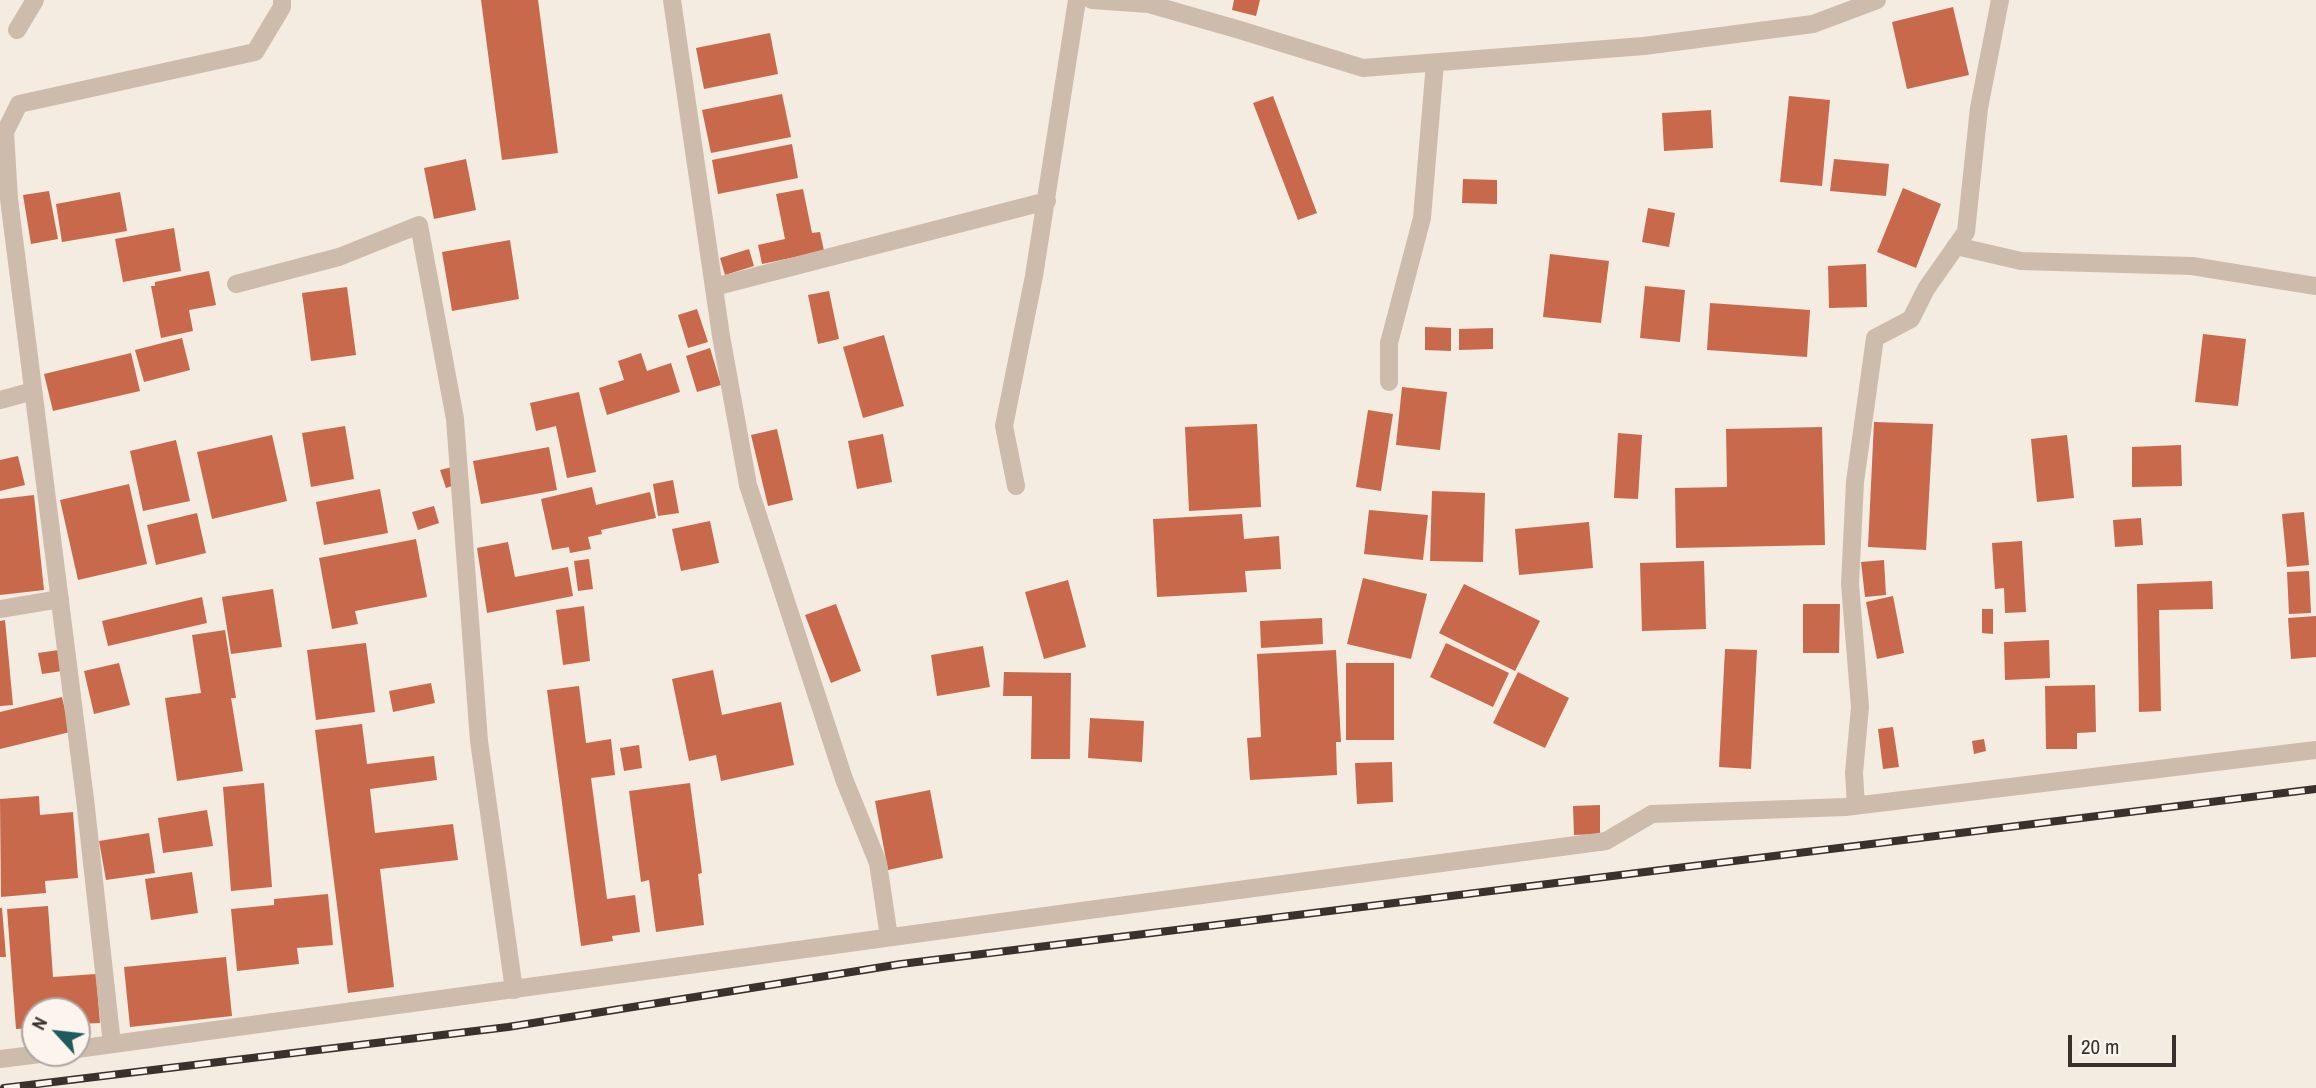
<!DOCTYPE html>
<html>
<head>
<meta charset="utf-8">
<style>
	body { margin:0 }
	#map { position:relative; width:2316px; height:1088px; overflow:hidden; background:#f4ebe1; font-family:"Archivo Narrow",sans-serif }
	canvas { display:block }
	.north { position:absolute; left:21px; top:997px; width:70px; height:70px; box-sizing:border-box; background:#fbf5ee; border:2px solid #aea6a0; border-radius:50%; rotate:297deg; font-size:19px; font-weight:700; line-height:28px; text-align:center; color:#3b302b }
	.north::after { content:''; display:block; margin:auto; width:24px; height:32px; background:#1f5a5e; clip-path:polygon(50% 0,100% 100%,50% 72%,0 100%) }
	.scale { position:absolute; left:2068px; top:1035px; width:108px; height:32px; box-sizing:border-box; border:4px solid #3b302b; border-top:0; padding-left:9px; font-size:21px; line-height:24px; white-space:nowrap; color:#3b302b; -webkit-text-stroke:5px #fbf5ee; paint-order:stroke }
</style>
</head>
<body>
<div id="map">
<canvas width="2316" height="1088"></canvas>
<div class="north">N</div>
<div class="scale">20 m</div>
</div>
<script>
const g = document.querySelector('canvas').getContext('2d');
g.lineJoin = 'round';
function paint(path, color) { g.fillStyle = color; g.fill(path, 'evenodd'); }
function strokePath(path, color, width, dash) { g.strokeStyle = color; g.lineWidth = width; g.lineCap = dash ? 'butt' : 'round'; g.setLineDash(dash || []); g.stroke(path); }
const building = new Path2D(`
	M481 0H538L558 153 502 160Z
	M1234 0H1260L1256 16 1232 10Z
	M1953 7 1969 75 1907 89 1892 22Z
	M770 33 778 74 704 89 696 48Z
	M782 94 791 137 711 153 702 110Z
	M1273 96 1317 213 1298 220 1253 103Z
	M1789 96 1830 100 1822 186 1780 182Z
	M1711 110 1713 148 1664 151 1662 113Z
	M792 144 798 178 718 194 712 160Z
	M466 159 476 210 434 219 424 168Z
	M1834 159 1889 164 1886 196 1830 191Z
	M1463 179 1497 180V204L1462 203Z
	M1903 188 1941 204 1916 268 1877 252Z
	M803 189 812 233 820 232 824 251 762 264 758 245 785 239 776 194Z
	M49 191 58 239 31 244 23 195Z
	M120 192 127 231 62 242 56 204Z
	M1648 208 1675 213 1669 247 1642 242Z
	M174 228 181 271 123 282 115 239Z
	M510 240 519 299 452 311 442 252Z
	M749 249 754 266 725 275 720 258Z
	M1550 254 1609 261 1601 323 1543 317Z
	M1866 264 1867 307 1829 308 1828 266Z
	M209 271 216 305 189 310 193 331 161 338 151 286H155V282Z
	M1645 286 1685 290 1680 342 1640 338Z
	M347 287 356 355 311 361 302 293Z
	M829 291 839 339 818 344 808 295Z
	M1710 303 1810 310 1807 357 1707 350Z
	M697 309 708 342 688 348 678 315Z
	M1425 327 1451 328V351L1425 350Z
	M1493 328V349L1459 350V329Z
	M2203 334 2246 339 2238 406 2195 402Z
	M884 335 904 406 863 418 843 347Z
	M182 338 190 370 144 382 135 350Z
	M710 348 721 385 697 392 686 356Z
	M131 353 140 391 53 411 44 374Z
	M641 353 647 371 671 363 680 392 607 415 599 388 624 380 618 361Z
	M1402 387 1447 392 1440 450 1396 445Z
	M579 392 596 472 567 478 556 426 536 431 530 403Z
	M1368 410 1393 414 1381 491 1356 487Z
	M1874 422 1933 424 1926 550 1868 547Z
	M1257 424 1261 507 1189 511 1185 427Z
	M345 426 354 479 311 487 302 433Z
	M1822 427 1825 545 1676 548 1675 488 1727 487 1726 429Z
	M777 429 793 500 768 506 751 435Z
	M1618 433 1642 435 1638 499 1614 498Z
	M883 434 892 482 857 489 848 441Z
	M272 435 287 501 212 519 197 452Z
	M2067 435 2074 498 2037 502 2031 439Z
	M176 440 190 501 143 511 130 451Z
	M2181 445 2182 486 2132 487V447Z
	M549 447 557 490 481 504 473 461Z
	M18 456 25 485 0 491V460Z
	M452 467 458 484 446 488 440 470Z
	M673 480 679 513 658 516 653 484Z
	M129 484 147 564 78 580 60 500Z
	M592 487 596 505 650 492 656 518 601 530 602 534 588 537 591 549 570 553 569 547 552 550 541 499Z
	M380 489 388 533 324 545 316 502Z
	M1432 491 1485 493 1483 562 1430 561Z
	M34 495 44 590 0 595V499Z
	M434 506 439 523 418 530 412 512Z
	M1369 510 1428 515 1423 560 1364 554Z
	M2304 512 2309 565 2287 567 2282 514Z
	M197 513 206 553 156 565 147 525Z
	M1242 514 1244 539 1279 536 1281 569 1245 571 1247 592 1157 597 1153 519Z
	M2141 518 2143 545 2115 547 2113 520Z
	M710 521 719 563 681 571 672 529Z
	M1589 522 1593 568 1519 575 1515 529Z
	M416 539 427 597 355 611 358 624 332 629 319 558Z
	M2022 541 2026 612 2005 613 2004 588 1995 589 1992 543Z
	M508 542 515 577 568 567 573 596 487 613 477 548Z
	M589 559 593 589 578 591 574 561Z
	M1884 560 1886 595 1865 597 1861 562Z
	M1704 561 1706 629 1642 631 1640 563Z
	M2309 571 2311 613 2289 614 2287 572Z
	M1363 578 1427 594 1411 659 1347 644Z
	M1068 580 1086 647 1044 659 1025 592Z
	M2212 581 2213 609 2159 610 2161 711 2139 712 2137 584Z
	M1464 584 1540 621 1515 671 1439 633Z
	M273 589 282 647 231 654 222 597Z
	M1893 596 1904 653 1877 659 1866 602Z
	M202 597 207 623 108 646 102 621Z
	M836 604 861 671 831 683 805 615Z
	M1803 604H1840L1839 653H1803Z
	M584 606 590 661 563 665 556 610Z
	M1982 609H1993V634L1982 633Z
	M2316 616V657L2291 659 2288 618Z
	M1322 618 1323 644 1261 648 1260 621Z
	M5 620 13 705 0 706V621Z
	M225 630 236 698H231L243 771 177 781 165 698 201 693 192 635Z
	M2049 640 2050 678 2005 680 2004 642Z
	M366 643 375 712 316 720 307 650Z
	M1446 643 1509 673 1493 707 1430 677Z
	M983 646 990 687 937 696 931 655Z
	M1725 649 1757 650 1751 769 1719 767Z
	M59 650 62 671 42 674 38 653Z
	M1336 650 1341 742H1336L1337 775 1250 780 1247 738 1261 737 1257 654Z
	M119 663 130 705 94 714 84 671Z
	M1346 663H1394V740H1346Z
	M713 670 722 715 781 702 794 765 721 781 716 755 689 761 672 679Z
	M1004 672 1071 673 1070 759H1031L1032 696H1003Z
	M1518 672 1569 698 1545 748 1493 723Z
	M431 683 435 703 393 712 389 691Z
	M2095 685 2096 732 2077 733V749H2046L2045 686Z
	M579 686 586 743 611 739 615 775 591 778 607 899 635 895 640 932 612 936 613 941 581 946 547 690Z
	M62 697 70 732 0 749V712Z
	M1090 718 1144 721 1142 762 1088 758Z
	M362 724 367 764 434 756 437 780 370 789 375 833 453 824 458 860 380 869 394 987 348 993 315 730Z
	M1893 727 1899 767 1883 769 1878 729Z
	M1984 739 1986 751 1974 754 1972 741Z
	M639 745 642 768 624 771 620 748Z
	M1392 762 1393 802 1357 804 1355 763Z
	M264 783 272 887 231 891 223 787Z
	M690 783 702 873 698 874 704 925 656 932 649 880 641 882 629 791Z
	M930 790 943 858 888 870 875 801Z
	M39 796 40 815 73 812 78 878 45 881 46 893 1 897 0 799Z
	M1600 805V834L1574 835 1573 806Z
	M207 810 213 846 163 853 158 818Z
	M149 833 155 873 106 880 99 841Z
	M192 872 198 913 151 920 145 879Z
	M328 894 333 945 297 948 299 964 237 971 231 909 274 905V899Z
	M48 906 53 977 96 974 100 1023 77 1024V1011H35V1028L16 1029 7 909Z
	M0 908H2L6 957H0Z
	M226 957 232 1016 130 1027 124 967Z`);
const minor = new Path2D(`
	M672 0 721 336 748 485 844 779 878 863 889 937
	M1092 0 1149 4 1240 30 1363 68 1644 46 1813 24 1877 0
	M17 30 35 0
	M1956 246 2021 261 2192 266 2316 286
	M236 284 339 257 419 225 455 419 479 741 514 990
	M714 287 1047 201
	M1389 382V343L1422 218 1435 63
	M0 400 33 391
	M1016 486 1004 426 1034 276 1077 0
	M0 609 60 599
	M1856 806 1854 773 1860 707 1850 584 1855 482 1875 338 1911 319 1926 289 1966 232 1979 108 2000 0
	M112 1044 85 799 9 199 5 132 19 104 255 52 282 7V0
	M77 1049 1089 910 1606 841 1652 814 1845 807 2316 750
	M0 1059 48 1053`);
const rail = new Path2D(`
	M4 1088 508 1027 901 964 2316 789`);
paint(building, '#c8694b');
strokePath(minor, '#cdbbac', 18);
strokePath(rail, '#3b302b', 8);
strokePath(rail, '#fbf5ee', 5, [16]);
</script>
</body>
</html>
